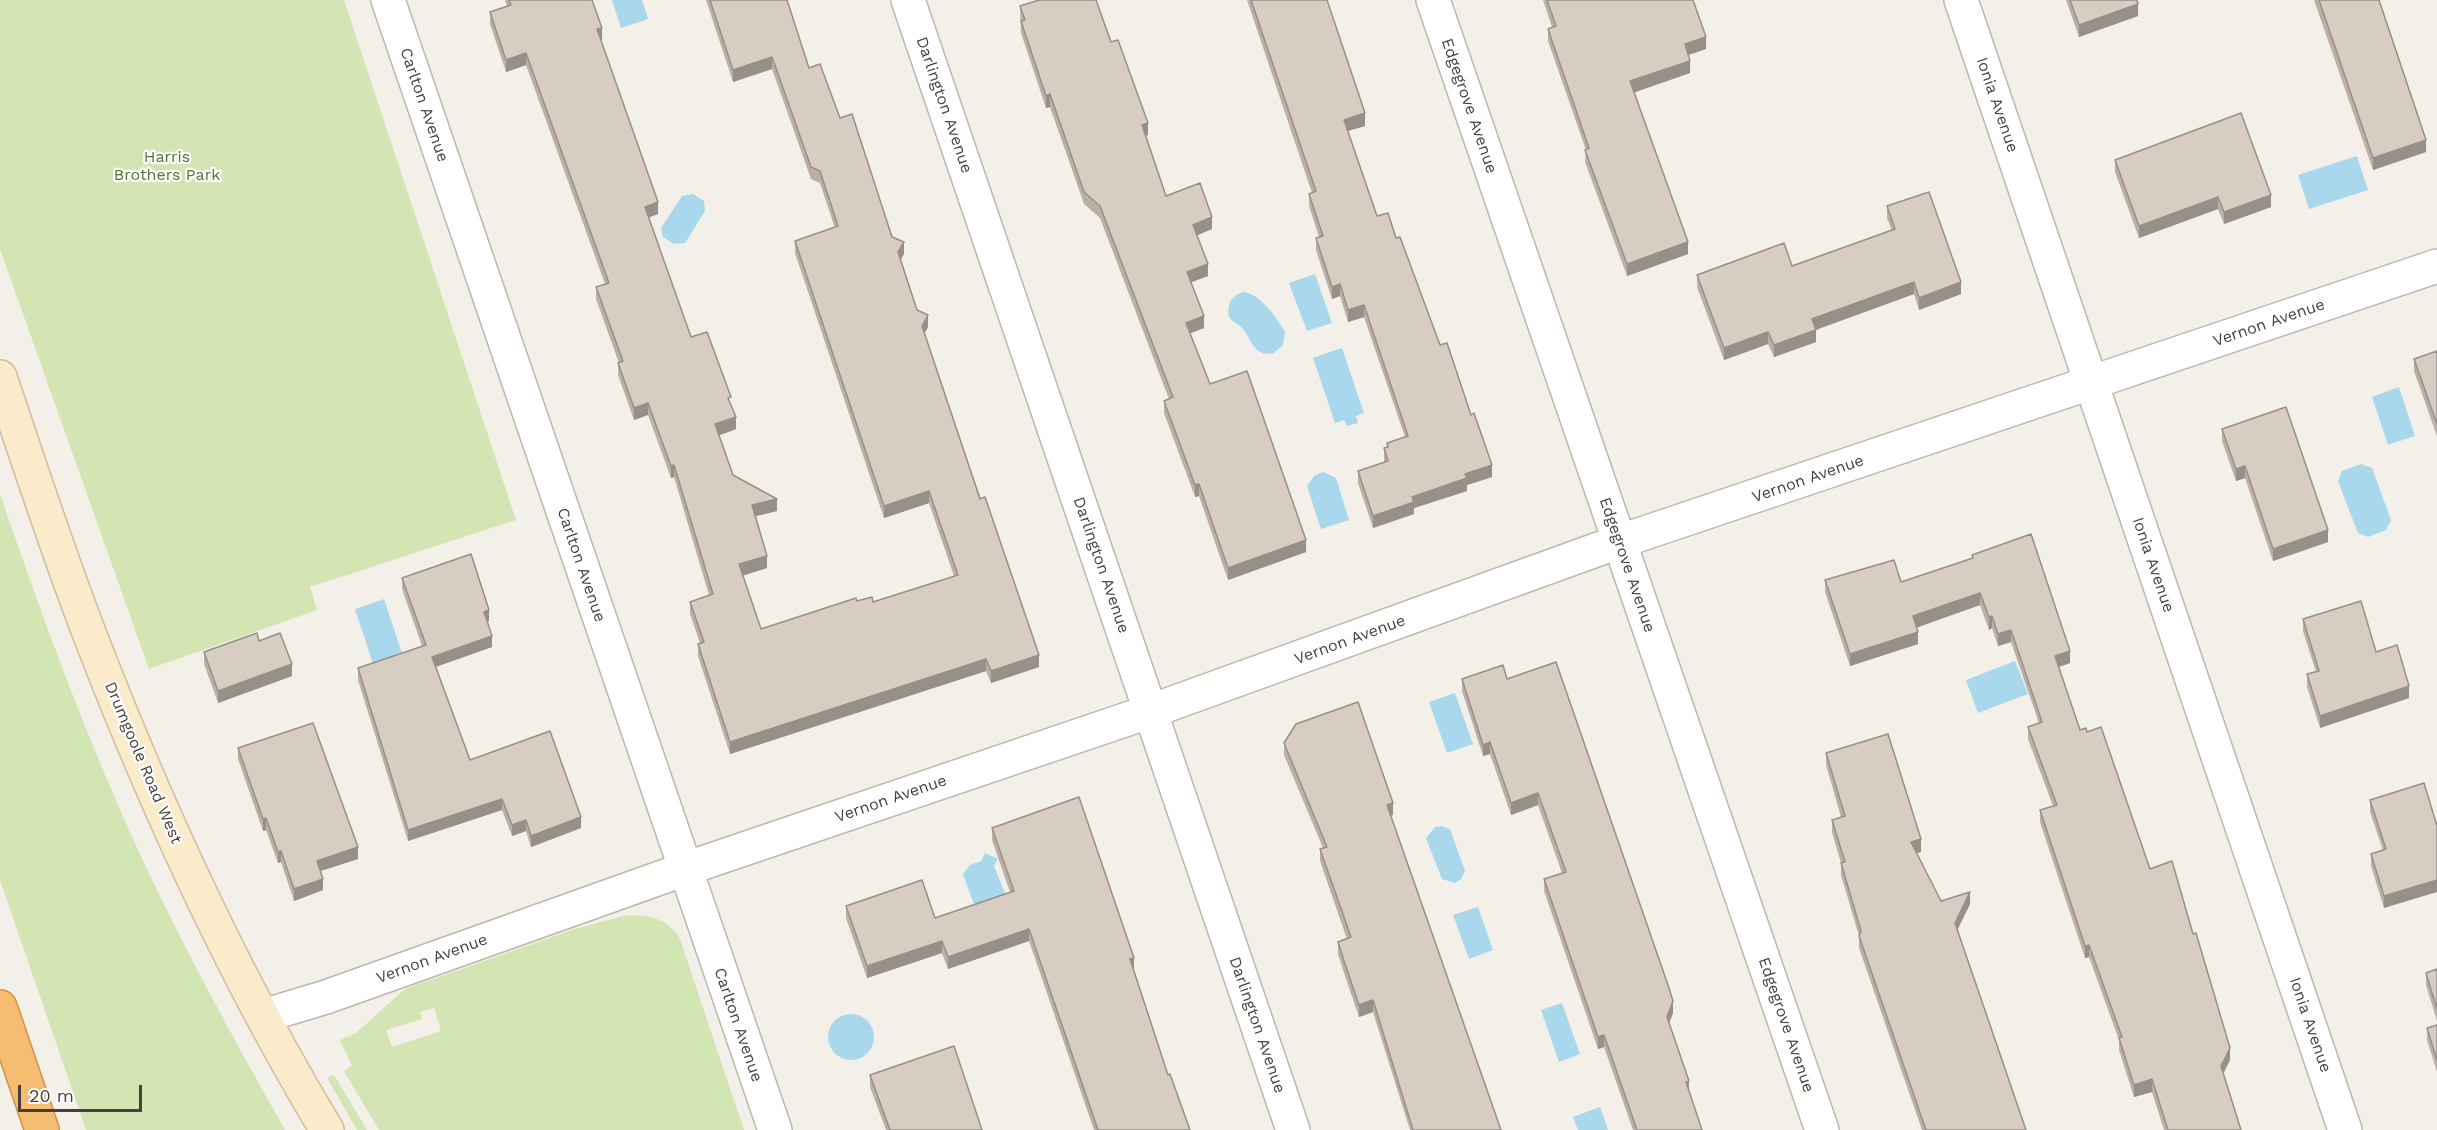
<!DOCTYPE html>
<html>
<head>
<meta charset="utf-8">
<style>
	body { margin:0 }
	#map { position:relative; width:2437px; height:1130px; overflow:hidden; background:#f3efe9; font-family:"Work Sans",sans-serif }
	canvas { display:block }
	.scale { position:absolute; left:18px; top:1085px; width:124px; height:27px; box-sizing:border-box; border:3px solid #473f38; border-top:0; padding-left:8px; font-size:18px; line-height:21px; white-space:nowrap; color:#473f38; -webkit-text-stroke:4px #fff; paint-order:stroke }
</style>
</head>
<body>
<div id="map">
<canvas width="2437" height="1130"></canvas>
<div class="scale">20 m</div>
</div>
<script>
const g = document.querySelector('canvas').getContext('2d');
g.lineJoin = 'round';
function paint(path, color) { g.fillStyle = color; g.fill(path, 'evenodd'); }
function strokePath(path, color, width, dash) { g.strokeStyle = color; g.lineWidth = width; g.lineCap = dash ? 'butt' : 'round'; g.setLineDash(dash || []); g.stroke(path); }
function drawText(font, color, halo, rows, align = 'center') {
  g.font = font + ' "Work Sans",sans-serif'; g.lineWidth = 4.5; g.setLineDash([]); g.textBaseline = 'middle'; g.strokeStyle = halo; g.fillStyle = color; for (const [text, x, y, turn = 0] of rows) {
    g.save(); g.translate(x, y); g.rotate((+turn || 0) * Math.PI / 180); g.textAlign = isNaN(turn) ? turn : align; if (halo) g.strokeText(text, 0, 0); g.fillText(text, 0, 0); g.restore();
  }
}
const green = new Path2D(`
	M0 0H344L516 520 310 587 317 610 149 669 0 249Z
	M0 494C43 620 89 745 145 865 188 956 236 1043 285 1130H86L0 880Z
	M627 915C650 915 668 918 680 939L744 1130H379L344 1071 352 1066 340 1040 356 1033 405 989 572 930ZM434 1008 441 1031 392 1047 386 1030 422 1019 420 1012Z
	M334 1075 367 1130H357L327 1078Z`);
const water = new Path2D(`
	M612 0H642L648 19 621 28Z
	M2357 156 2368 190 2309 209 2298 175Z
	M693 194 704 201 705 211 685 243 674 244 663 237 661 228 682 196Z
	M1315 274 1332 323 1307 331 1289 283Z
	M1242 292C1259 292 1277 318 1285 332L1283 345 1274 353C1252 358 1252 337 1240 326 1236 323 1233 322 1229 317 1227 305 1230 297 1242 292Z
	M1342 348 1364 413 1356 416 1358 423 1347 426 1344 420 1335 423 1313 358Z
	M2399 387 2415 436 2388 445 2372 397Z
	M2361 464 2372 468 2391 520 2386 530 2368 537 2358 533 2338 481 2342 471Z
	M1323 472 1336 478 1349 520 1321 529 1307 486 1314 476Z
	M384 599 403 656 374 667 355 609Z
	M2015 661 2028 694 1978 713 1966 680Z
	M1455 693 1473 744 1447 753 1429 702Z
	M1442 826 1450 829 1465 871 1461 879 1455 883 1442 879 1426 838 1435 827Z
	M985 853 998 859 994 866 1007 898 976 910 963 874 970 865 981 861Z
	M1478 907 1493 950 1469 959 1453 915Z
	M1562 1003 1580 1054 1559 1062 1541 1010Z
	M828 1037a23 23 0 1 1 46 0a23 23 0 1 1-46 0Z
	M1600 1107 1608 1130H1578L1573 1117Z`);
const street = new Path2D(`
	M388 0 775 1130
	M908 0 1293 1130
	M1433 0 1822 1130
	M1961 0 2345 1130
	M263 1016 326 997 685 869 1151 711 1618 542 2437 266`);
const secondary = new Path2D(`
	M0 377C30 466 59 556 93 643 158 811 234 976 327 1130`);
const highway = new Path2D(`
	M0 1007 42 1130`);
const wall = new Path2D(`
	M505 0H592L601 40 658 214 649 217 691 337 731 404 736 429 719 435 733 475 777 511 756 516 767 568 743 575 761 629 857 601 873 602 954 576 929 503 884 518 795 253V241L835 228 820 183 811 179 772 69 733 82 706 0H787L809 68 840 118 892 237 904 254 900 260 917 310 928 327 924 334 1039 667 991 683 986 671 730 754 698 656V644L700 643 690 614V602L709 595 674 477 671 478 648 415 634 420 618 375V363H619L596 299V287L605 284 526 65 506 72 490 24V12L507 6Z
	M1247 0H1327L1365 126 1348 131 1377 216 1396 238 1440 345 1492 477 1467 485V491L1414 508V514L1373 528 1358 483V471L1384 462V448L1387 447V443L1405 437 1364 317 1348 322 1340 296 1332 299 1316 250V238L1319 237 1309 206V194L1312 193Z
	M1543 0H1693L1706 49 1688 55 1690 73 1633 92 1688 254 1627 276 1585 162 1586 150 1548 41V29L1552 27Z
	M2066 0H2137L2138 16 2079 37Z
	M2314 0H2379L2426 152 2373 170Z
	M1020 6 1111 42 1148 135 1146 136 1166 196 1212 229 1197 235 1208 276 1191 282 1204 328 1190 333 1210 384 1306 552 1228 580 1199 496 1195 497 1164 413V401L1169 399 1100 218 1084 204 1050 107 1046 108 1021 33Z
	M2115 160 2271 207 2224 224 2218 209 2139 238 2115 172Z
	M1887 206 1961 294 1919 310 1914 294 1816 330V342L1774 357 1768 344 1724 360 1697 287V275L1792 266 1892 231 1887 218Z
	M2437 351V436L2414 371V359Z
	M2222 429 2328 542 2273 561 2245 478 2236 481 2222 441Z
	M1972 555 2070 663 2059 667 2080 730 2150 869 2230 1060 2223 1074 2241 1130H2164L2152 1092 2134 1097 2119 1050V1040L2089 957 2085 958 2040 822V810L2053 806 2028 739V727L2039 723 2011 642 1998 646 1992 628 1989 630 1980 605 1916 627 1918 644 1850 666 1825 592V580L1901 582 1972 559Z
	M402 578 489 621 487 622 492 647 436 667 470 760 581 828 531 847 526 831 512 836 502 810 408 841 358 680V668L422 646 402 589Z
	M2303 619 2376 652 2409 698 2320 728 2307 687V674L2316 672 2303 631Z
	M259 641 292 676 218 703 204 664V652Z
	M1462 679H1507L1673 1013 1669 1023 1689 1092 1702 1130H1633L1604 1047 1598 1049 1544 891V879L1562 873 1538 805 1511 815 1490 754 1483 756 1462 691Z
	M1284 743 1393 815 1390 816 1501 1130H1410L1373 1012 1359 1017 1345 976 1338 954V942L1347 939 1320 861V849L1323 848 1284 755Z
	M238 748 358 859 321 871 323 890 294 901 281 862 278 863 266 830 263 831 238 759Z
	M1826 753 1921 852 1916 853 1941 901 1970 904 1957 930 2026 1130H1922L1859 948V936L1841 875V863L1832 832V820L1841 817 1826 765Z
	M2424 783 2384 908 2371 866V854L2383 850 2370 812V800Z
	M992 828 1134 970H1133L1168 1075 1190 1130H1094L1029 941 948 969 942 953 867 978 846 918V906L935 918 1010 892 992 840Z
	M2437 969V1021L2426 985V973Z
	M2437 1025V1072L2427 1040V1028Z
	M870 1075 982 1130H886L870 1087Z`);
const shadedWall = new Path2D(`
	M2138 4V16L2079 37V25Z
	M602 28V40L597 41V29Z
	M1706 37V49L1685 56V44Z
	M526 53V65L506 72V60Z
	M772 57V69L733 82V70Z
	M1690 61V73L1630 94V81Z
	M1050 94V107L1046 108V96Z
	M1365 113V126L1344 132V120Z
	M1148 123V135L1142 137V125Z
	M2426 140V152L2373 170V158Z
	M2271 195V207L2224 224V212Z
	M2218 197V209L2139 238V226Z
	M658 202V214L645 219V207Z
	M1212 217V229L1193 237V225Z
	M904 242V254L898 264V252Z
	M1688 242V254L1627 276V264Z
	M1208 264V276L1187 284V272Z
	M1914 282V294L1812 331V319Z
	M1961 282V294L1919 310V298Z
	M1340 284V296L1332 299V287Z
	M1364 305V317L1348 322V310Z
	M928 315V327L922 338V326Z
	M1204 316V328L1186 335V323Z
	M1816 330V342L1774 357V345Z
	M1768 332V344L1724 360V348Z
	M648 403V415L634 420V408Z
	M736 417V429L715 437V424Z
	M674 465V477L671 478V466Z
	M1492 465V477L1467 485V491L1414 508V514L1373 528V516L1412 497 1465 474Z
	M2245 466V478L2236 481V469Z
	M1199 484V496L1195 497V485Z
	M929 491V503L884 518V506Z
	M777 499V511L752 517V505Z
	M2328 530V542L2273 561V549Z
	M1306 540V552L1228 580V568Z
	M767 556V568L739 577V564Z
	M1980 593V605L1913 629V616Z
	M489 610V621L484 623V612Z
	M1992 616V628L1989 630V617Z
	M2011 630V642L1998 646V634Z
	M1918 632V644L1850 666V654Z
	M492 636V647L432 668V657Z
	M2070 651V663L2055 668V656Z
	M1039 655V667L991 683V671Z
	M986 659V671L730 754V742Z
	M292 664V676L218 703V691Z
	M2409 686V698L2320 728V716Z
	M1490 742V754L1483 756V745Z
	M1538 793V805L1511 815V803Z
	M502 799V810L408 841V830Z
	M1393 803V815L1387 817V805Z
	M581 817V828L531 847V836Z
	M266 818V830L263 831V819Z
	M526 820V831L512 836V825Z
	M1921 839V852L1911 855V842Z
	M358 847V859L317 872V861Z
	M281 851V862L278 863V852Z
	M323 879V890L294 901V889Z
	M2437 880V892L2384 908V896Z
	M1970 892V904L1955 935V923Z
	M1029 929V941L948 969V957Z
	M942 941V953L867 978V966Z
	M2089 945V957L2085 958V946Z
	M1134 958V970L1130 971V959Z
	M1373 1000V1012L1359 1017V1005Z
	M1673 1001V1013L1667 1028V1017Z
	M1604 1035V1047L1598 1049V1037Z
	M2230 1048V1060L2221 1078V1066Z
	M2152 1079V1092L2134 1097V1085Z
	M1689 1081V1092L1686 1082Z`);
const building = new Path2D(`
	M509 0H592L602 28 597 29 658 202 645 207 691 337 707 332 731 397 728 398 736 417 715 424 733 475 777 499 752 505 767 556 739 564 761 629 856 598 857 601 872 597 873 602 958 575 929 491 884 506 795 241 838 226 820 171 811 167 772 57 733 70 710 0H787L809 68 820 64 840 118 852 114 892 237 904 242 898 252 917 310 928 315 922 326 980 499 985 497 1039 655 991 671 986 659 730 742 698 644 704 642 690 602 713 594 674 465 671 466 648 403 634 408 618 363 623 361 596 287 609 283 526 53 506 60 490 12 511 5Z
	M1039 0H1096L1111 42 1118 40 1148 123 1142 125 1166 196 1200 183 1212 217 1193 225 1208 264 1187 272 1204 316 1186 323 1210 384 1247 371 1306 540 1228 568 1199 484 1195 485 1164 401 1173 397 1100 206 1084 192 1050 94 1046 96 1021 21 1025 20 1020 6Z
	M1251 0H1327L1365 113 1344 120 1377 216 1388 213 1396 238 1400 237 1440 345 1447 343 1471 415 1474 413 1492 465 1465 474 1467 478 1412 497 1414 502 1373 516 1358 471 1388 461 1384 448 1388 447 1387 443 1408 436 1364 305 1348 310 1340 284 1332 287 1316 238 1323 236 1309 194 1316 191Z
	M1547 0H1693L1706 37 1685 44 1690 61 1630 81 1688 242 1627 264 1585 150 1589 148 1548 29 1556 26Z
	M2070 0H2137L2138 4 2079 25Z
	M2319 0H2379L2426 140 2373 158Z
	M2241 113 2271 195 2224 212 2218 197 2139 226 2115 160Z
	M1929 192 1961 282 1919 298 1914 282 1812 319 1816 330 1774 345 1768 332 1724 348 1697 275 1784 243 1792 266 1895 229 1887 206Z
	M2437 351V424L2414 359Z
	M2286 407 2328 530 2273 549 2245 466 2236 469 2222 429Z
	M2031 534 2070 651 2055 656 2080 730 2086 728 2087 732 2101 727 2150 869 2172 861 2193 934 2196 933 2230 1048 2221 1066 2241 1130H2168L2152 1079 2134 1085 2119 1038 2122 1037 2089 945 2085 946 2040 810 2057 805 2028 727 2042 722 2011 630 1998 634 1992 616 1989 617 1980 593 1913 616 1918 632 1850 654 1825 580 1894 560 1901 582 1973 558 1972 555Z
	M471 554 489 610 484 612 492 636 432 657 470 760 550 731 581 817 531 836 526 820 512 825 502 799 408 830 358 668 426 645 402 578Z
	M2361 601 2376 652 2397 645 2409 686 2320 716 2307 674 2319 671 2303 619Z
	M257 633 259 641 280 633 292 664 218 691 204 652Z
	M1556 662 1669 988 1673 1001 1667 1017 1689 1081 1686 1082 1702 1130H1637L1604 1035 1598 1037 1544 879 1566 872 1538 793 1511 803 1490 742 1483 745 1462 679 1503 665 1507 679Z
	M1358 702 1393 803 1387 805 1501 1130H1413L1373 1000 1359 1005 1345 964 1338 942 1351 937 1320 849 1327 847 1284 743 1296 724Z
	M313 723 358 847 317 861 323 879 294 889 281 851 278 852 266 818 263 819 238 748Z
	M1888 734 1921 839 1911 842 1941 901 1970 892 1955 923 2026 1130H1926L1859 936 1861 931 1841 863 1845 862 1832 820 1845 816 1826 753Z
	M2424 783 2437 826V880L2384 896 2371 854 2386 849 2370 800Z
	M1079 797 1134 958 1130 959 1168 1075 1170 1074 1190 1130H1098L1029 929 948 957 942 941 867 966 846 906 922 880 935 918 1014 891 992 828Z
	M2437 969V1009L2426 973Z
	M2437 1025V1060L2427 1028Z
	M954 1046 982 1130H890L870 1075Z`);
const streetNames = [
	["Carlton Avenue",424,105,71],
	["Darlington Avenue",944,105,71],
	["Ionia Avenue",1997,105,71],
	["Edgegrove Avenue",1469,106,71],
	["Vernon Avenue",2269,323,-19],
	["Vernon Avenue",1808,479,-19],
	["Carlton Avenue",581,565,71],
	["Darlington Avenue",1101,565,71],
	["Edgegrove Avenue",1627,565,71],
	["Ionia Avenue",2153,565,71],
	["Vernon Avenue",1350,640,-20],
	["Drumgoole Road West",143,763,67],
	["Vernon Avenue",891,799,-19],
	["Vernon Avenue",432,959,-20],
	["Carlton Avenue",738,1025,71],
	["Darlington Avenue",1257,1025,71],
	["Edgegrove Avenue",1786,1025,71],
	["Ionia Avenue",2310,1025,71]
];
const parkNames = [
	["Harris",167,157],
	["Brothers Park",167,175]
];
paint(green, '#d4e5b4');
paint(water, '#a9d7ec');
strokePath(street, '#bfb6ac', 36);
strokePath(secondary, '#d1bd9b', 36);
strokePath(highway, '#d59142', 36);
strokePath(street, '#fff', 33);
strokePath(secondary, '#fbebcb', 33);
strokePath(highway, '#f5bd72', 33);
paint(wall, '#bab0a7');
paint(shadedWall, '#979088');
paint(building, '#d8cdc2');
strokePath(building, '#979088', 1.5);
drawText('16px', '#473f38', '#fff', streetNames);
drawText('16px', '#50762e', '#fff', parkNames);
</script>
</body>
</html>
